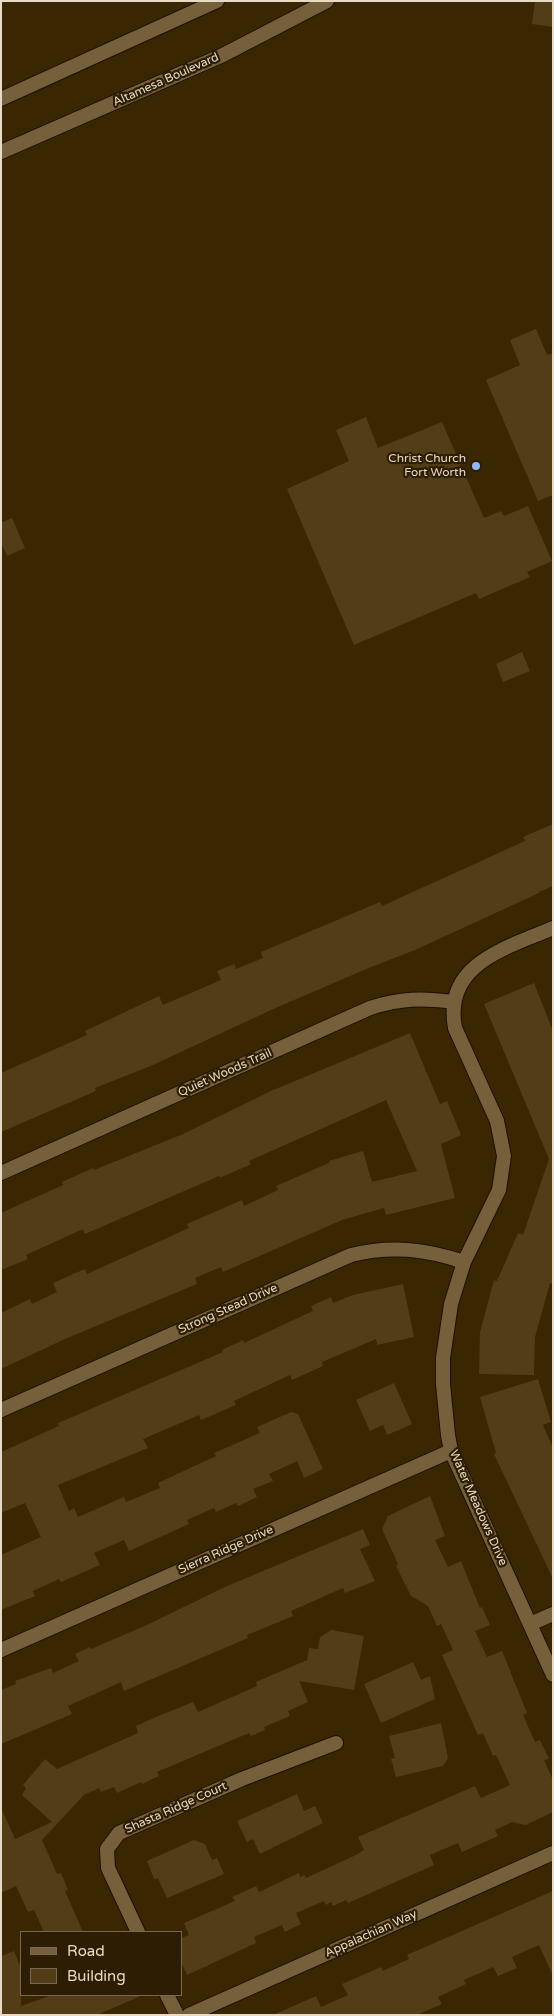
<!DOCTYPE html>
<html>
<head>
<meta charset="utf-8">
<style>
	body { margin:0 }
	#map { position:relative; width:554px; height:2016px; overflow:hidden; background:#3a2600; font-family:"Varela Round",sans-serif }
	canvas { display:block }
	.frame { position:absolute; inset:0; border:2px solid #e7dbc7; pointer-events:none }
	.legend { position:absolute; left:20px; top:1931px; width:162px; height:65px; box-sizing:border-box; background:#2d1d02; border:1px solid #776951; margin:0; padding:6px 9px; list-style:none; font-size:15px; color:#e7dbc7 }
	.legend li { display:flex; align-items:center; gap:10px; height:25px }
	.legend b { width:25px; border:1px solid #776951 }
</style>
</head>
<body>
<div id="map">
<canvas width="554" height="2016"></canvas>
<div class="frame"></div>
<ul class="legend">
<li><b style="height:6px;background:#765f3b"></b>Road</li>
<li><b style="height:14px;background:#523d17"></b>Building</li>
</ul>
</div>
<script>
const g = document.querySelector('canvas').getContext('2d');
g.lineJoin = 'round';
function paint(path, color) { g.fillStyle = color; g.fill(path, 'evenodd'); }
function strokePath(path, color, width, dash) { g.strokeStyle = color; g.lineWidth = width; g.lineCap = dash ? 'butt' : 'round'; g.setLineDash(dash || []); g.stroke(path); }
function drawText(font, color, halo, rows, align = 'center') {
  g.font = font + ' "Varela Round",sans-serif'; g.lineWidth = 4.5; g.setLineDash([]); g.textBaseline = 'middle'; g.strokeStyle = halo; g.fillStyle = color; for (const [text, x, y, turn = 0] of rows) {
    g.save(); g.translate(x, y); g.rotate((+turn || 0) * Math.PI / 180); g.textAlign = isNaN(turn) ? turn : align; if (halo) g.strokeText(text, 0, 0); g.fillText(text, 0, 0); g.restore();
  }
}
const building = new Path2D(`
	M535 1H553V27L532 24Z
	M536 329 547 355 553 353V495L538 501 486 380 520 365 510 340Z
	M366 417 378 448 442 422 484 518 501 511 504 516 528 506 552 561 527 572 530 577 479 599 476 593 354 645 287 489 349 461 336 430Z
	M12 518 25 548 7 556 1 543V523Z
	M522 652 530 671 503 682 496 664Z
	M553 824V886L539 892V893L415 950 371 967 271 1010 153 1065 95 1088 96 1091 1 1132V1073L87 1035 85 1031 159 996 163 1005 221 980 217 971 234 964 236 969 263 958 261 952 292 939 380 902 382 906 525 841 523 837Z
	M534 983 553 1031V1284L550 1283 535 1337 534 1375 479 1374 480 1332 494 1280 497 1281 518 1233 523 1235 549 1159 484 1004Z
	M410 1033 440 1104 447 1101 461 1135 441 1144 455 1198 386 1215 384 1208 342 1220 223 1272 221 1267 195 1278 197 1284 65 1339 1 1369V1313L30 1299 32 1304 57 1292 53 1283 85 1269 87 1274 189 1228 187 1224 242 1200 244 1206 278 1190 276 1186 329 1163V1161L363 1151 372 1182 417 1171 386 1100 249 1161 251 1164 220 1178 219 1176 85 1234 83 1229 26 1255 28 1259 1 1270V1213L63 1185 62 1182 93 1168 94 1170 183 1134 271 1091Z
	M403 1284 414 1337 377 1345 376 1339 322 1362 323 1366 292 1380 290 1375 234 1401 236 1405 201 1420 199 1415 143 1439 148 1448 58 1485 69 1511 74 1508 78 1517 124 1497 126 1502 160 1488 158 1483 216 1456 214 1453 260 1433 257 1427 291 1412 298 1414 323 1469 304 1478 297 1461 269 1474 273 1481 253 1489 257 1497 238 1506 236 1503 216 1512 214 1508 187 1520 189 1524 129 1551 124 1540 94 1553 100 1565 61 1582 59 1579 33 1591 35 1596 1 1610V1555L41 1537 25 1503 1 1513V1452L59 1426 58 1423 223 1352 222 1350 243 1340 244 1343 313 1311 311 1306 331 1297 333 1303 353 1295Z
	M538 1379 551 1422 543 1425 553 1448V1579L494 1454 496 1453 480 1397Z
	M394 1383 412 1424 387 1435 383 1425 370 1431 356 1400Z
	M430 1496 445 1536 435 1540 448 1567 461 1561 480 1608 482 1607 490 1625 475 1631 487 1657 502 1651 527 1713 523 1715 535 1742 540 1740 549 1759 544 1760 553 1780V1812L526 1825 512 1822 495 1830 498 1836 462 1852 458 1843 430 1855 434 1865 348 1903 346 1900 333 1906 331 1902 326 1905 324 1901 296 1913 301 1924 285 1932 282 1925 254 1937 256 1943 187 1975 181 1962V1938L189 1935 184 1923 235 1901 232 1897 256 1886 259 1892 299 1873 300 1877 305 1875 306 1878 356 1855 364 1850 358 1837 475 1786 481 1798 510 1785 496 1755 493 1756 483 1733 478 1735 442 1655 453 1650 441 1624 437 1626 428 1606 411 1596 396 1566 398 1564 382 1529 388 1516Z
	M363 1529 370 1545 360 1549 375 1581 345 1593 343 1588 291 1611 293 1616 247 1635 248 1638 124 1691 121 1682 68 1706 72 1714 1 1744V1690L16 1684 15 1681 51 1668 53 1673 79 1661 75 1654 90 1647 91 1649 149 1624 225 1587Z
	M331 1630 364 1636 354 1690 299 1681 308 1702 288 1711 290 1716 264 1727 265 1730 251 1736 249 1733 230 1741 157 1772 159 1776 142 1784 141 1782 117 1793 114 1787 101 1792 99 1788 84 1795 42 1840 57 1874 61 1873 68 1890 65 1891 83 1932H44L34 1910 28 1912 16 1886 1 1893V1807L15 1839 52 1822 22 1795 26 1788 23 1785 45 1759 57 1769 138 1733 136 1726 156 1717 193 1702 198 1712 257 1686 256 1682 307 1660 309 1648 318 1649 320 1637Z
	M413 1662 421 1680 430 1676 435 1699 381 1723 364 1684Z
	M441 1723 448 1758 443 1766 396 1777 391 1759 395 1758 389 1736Z
	M297 1794 304 1811 315 1806 323 1823 260 1854 253 1839 247 1842 237 1821Z
	M194 1840 205 1844 212 1860 217 1858 224 1874 167 1898 158 1878 154 1879 147 1861Z
	M553 1891V1976L539 1945 512 1957 517 1968 498 1976 493 1967 464 1980 466 1984 438 1997 442 2004 417 2015H273L316 1996 321 2007 348 1995 342 1984 381 1967 383 1971 409 1959 407 1955Z
	M14 1951 21 1968V2006L52 1995H143L97 2015H1V1956Z`);
const minor = new Path2D(`
	M553 928C506 948 443 964 455 1028L497 1121 504 1156 499 1190 464 1262 451 1304 443 1358V1384L448 1435 451 1451 553 1675
	M1 1173 370 1008C401 998 421 998 454 1002
	M1 1410 351 1255C391 1245 425 1249 464 1262
	M530 1624 553 1614
	M1 1650 451 1451
	M138 1932 108 1868 107 1849 119 1833 242 1779 336 1743
	M167 1995 177 2015
	M189 2015 553 1853`);
const secondary = new Path2D(`
	M1 99 217 1
	M1 152 223 55 327 1`);
const markers = [
	[476,466,5,"#8cb9fc"]
];
const streetNames = [
	["Altamesa Boulevard",166,80,-24],
	["Quiet Woods Trail",225,1073,-24],
	["Strong Stead Drive",228,1309,-24],
	["Water Meadows Drive",478,1508,66],
	["Sierra Ridge Drive",226,1550,-24],
	["Shasta Ridge Court",176,1808,-24],
	["Appalachian Way",371,1934,-24]
];
const poiNames = [
	["Christ Church",466,459],
	["Fort Worth",466,473]
];
paint(building, '#523d17');
strokePath(minor, '#1e0f00', 16);
strokePath(secondary, '#1e0f00', 16);
strokePath(minor, '#765f3b', 14);
strokePath(secondary, '#765f3b', 14);
for (const [x, y, r, color] of markers) { const dot = new Path2D(); dot.arc(x, y, r, 0, 2 * Math.PI); g.fillStyle = color; g.fill(dot); strokePath(dot, '#2d1d02', 2); }
drawText('12px', '#e7dbc7', '#2d1d02', streetNames);
drawText('12px', '#e7dbc7', '#2d1d02', poiNames, 'right');
</script>
</body>
</html>
